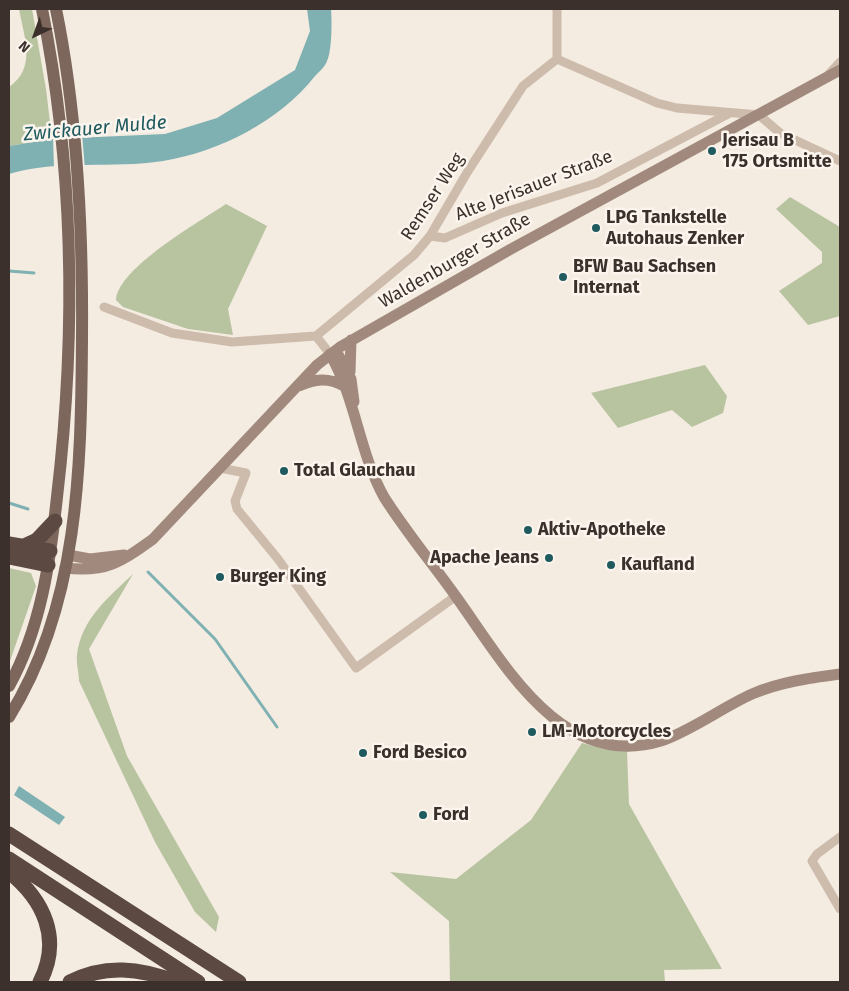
<!DOCTYPE html>
<html>
<head>
<meta charset="utf-8">
<style>
	body { margin:0 }
	#map { position:relative; width:849px; height:991px; overflow:hidden; background:#f4ebe1; font-family:"Fira Sans",sans-serif }
	canvas { display:block }
	.frame { position:absolute; inset:0; border:10px solid #3b302b; pointer-events:none }
	.north { position:absolute; left:10px; top:10px; width:50px; height:50px; -webkit-text-stroke:4px #fbf5ee; paint-order:stroke; rotate:222deg; font-size:14px; font-weight:700; line-height:20px; text-align:center; color:#3b302b }
	.north::after { content:''; display:block; margin:auto; width:18px; height:22px; background:#3b302b; clip-path:polygon(50% 0,100% 100%,50% 72%,0 100%) }
</style>
</head>
<body>
<div id="map">
<canvas width="849" height="991"></canvas>
<div class="frame"></div>
<div class="north">N</div>
</div>
<script>
const g = document.querySelector('canvas').getContext('2d');
g.lineJoin = 'round';
function paint(path, color) { g.fillStyle = color; g.fill(path, 'evenodd'); }
function strokePath(path, color, width, dash) { g.strokeStyle = color; g.lineWidth = width; g.lineCap = dash ? 'butt' : 'round'; g.setLineDash(dash || []); g.stroke(path); }
function drawText(font, color, halo, rows, align = 'center') {
  g.font = font + ' "Fira Sans",sans-serif'; g.lineWidth = 5; g.setLineDash([]); g.textBaseline = 'middle'; g.strokeStyle = halo; g.fillStyle = color; for (const [text, x, y, turn = 0] of rows) {
    g.save(); g.translate(x, y); g.rotate((+turn || 0) * Math.PI / 180); g.textAlign = isNaN(turn) ? turn : align; if (halo) g.strokeText(text, 0, 0); g.fillText(text, 0, 0); g.restore();
  }
}
const green = new Path2D(`
	M19 9H32L46 89 52 139 9 146V87C37 68 24 37 19 9Z
	M790 197 840 227V316L808 325 779 291 822 263V252L776 209Z
	M226 204 267 226 228 309 233 335 188 329 123 307 116 300C118 268 199 222 226 204Z
	M705 365 727 396 723 413 692 427 672 410 618 428 591 393Z
	M9 568 31 573 36 586 9 664Z
	M133 574 89 649 127 756 219 917 216 932 195 912 155 842 79 681C79 673 76 663 77 655 81 619 109 597 133 574Z
	M582 743 604 749 627 751 629 804 722 969 664 970 665 982H450L449 921 390 872 456 879 531 820Z`);
const water = new Path2D(`
	M307 9H331C332 21 332 51 327 61 325 67 319 72 315 76 280 121 219 152 163 161 112 169 58 159 9 174V146L52 139 165 134 217 118 295 70 310 31Z
	M19 786 65 817 59 825 14 795Z`);
const pier = new Path2D(`
	M82 134 85 169H54L53 136Z`);
const stream = new Path2D(`
	M9 271 34 273
	M9 503 28 509
	M148 572 215 639 277 727`);
const street = new Path2D(`
	M557 9V59
	M557 59 657 103 677 108 759 115 780 133 840 161
	M829 74 840 62
	M430 236 445 238 502 213 597 183 728 114
	M104 307 172 333 232 342 316 336 414 255 430 236 468 171 523 86 557 59
	M316 336 330 354
	M220 468 246 473 235 501 237 509 278 559 356 668 456 596
	M840 837 817 854 812 861 840 909`);
const secondary = new Path2D(`
	M330 354C356 399 359 452 384 497 406 532 433 564 457 598 505 665 562 771 661 741 689 732 723 707 752 694 780 682 810 678 840 674
	M339 356 351 379 354 402
	M350 372 351 340
	M299 386C315 379 328 377 344 386
	M68 555 90 559 124 555
	M65 568C106 573 121 562 153 539L317 365 340 347 511 249 840 70`);
const primary = new Path2D(`
	M9 686C41 628 50 562 57 497 76 336 74 168 42 9
	M9 717C79 605 81 468 82 340 83 230 78 117 56 9`);
const highway = new Path2D(`
	M9 544 50 551
	M24 546 37 540 55 521
	M9 557 48 565
	M9 834 239 982
	M9 859 198 982
	M9 872C44 900 62 939 40 982
	M70 982C105 964 140 968 176 982`);
const markers = [
	[712,151,5,"#1f5a5e"],
	[596,228,5,"#1f5a5e"],
	[563,277,5,"#1f5a5e"],
	[284,471,5,"#1f5a5e"],
	[528,530,5,"#1f5a5e"],
	[549,558,5,"#1f5a5e"],
	[611,565,5,"#1f5a5e"],
	[220,577,5,"#1f5a5e"],
	[532,732,5,"#1f5a5e"],
	[363,753,5,"#1f5a5e"],
	[423,815,5,"#1f5a5e"]
];
const poiNames = [
	["Jerisau B",722,141],
	["175 Ortsmitte",722,162],
	["LPG Tankstelle",606,218],
	["Autohaus Zenker",606,239],
	["BFW Bau Sachsen",573,267],
	["Internat",573,288],
	["Total Glauchau",294,471],
	["Aktiv-Apotheke",538,530],
	["Apache Jeans",539,558,"right"],
	["Kaufland",621,565],
	["Burger King",230,577],
	["LM-Motorcycles",542,732],
	["Ford Besico",373,753],
	["Ford",433,815]
];
const streetNames = [
	["Alte Jerisauer Straße",534,186,-21],
	["Remser Weg",433,197,-57],
	["Waldenburger Straße",455,261,-30]
];
const waterNames = [
	["Zwickauer Mulde",95,129,-5]
];
paint(green, '#b8c4a0');
paint(water, '#7fb0b2');
paint(pier, '#f4ebe1');
strokePath(stream, '#7fb0b2', 3);
strokePath(street, '#cdbbac', 9);
strokePath(secondary, '#a18a7d', 11);
strokePath(primary, '#7d675c', 12);
strokePath(highway, '#5c4a42', 15);
for (const [x, y, r, color] of markers) { const dot = new Path2D(); dot.arc(x, y, r, 0, 2 * Math.PI); g.fillStyle = color; g.fill(dot); strokePath(dot, '#fbf5ee', 2); }
drawText('bold 18px', '#3b302b', '#fbf5ee', poiNames, 'left');
drawText('18px', '#3b302b', '#fbf5ee', streetNames);
drawText('italic 19px', '#1f5a5e', '#fbf5ee', waterNames);
</script>
</body>
</html>
